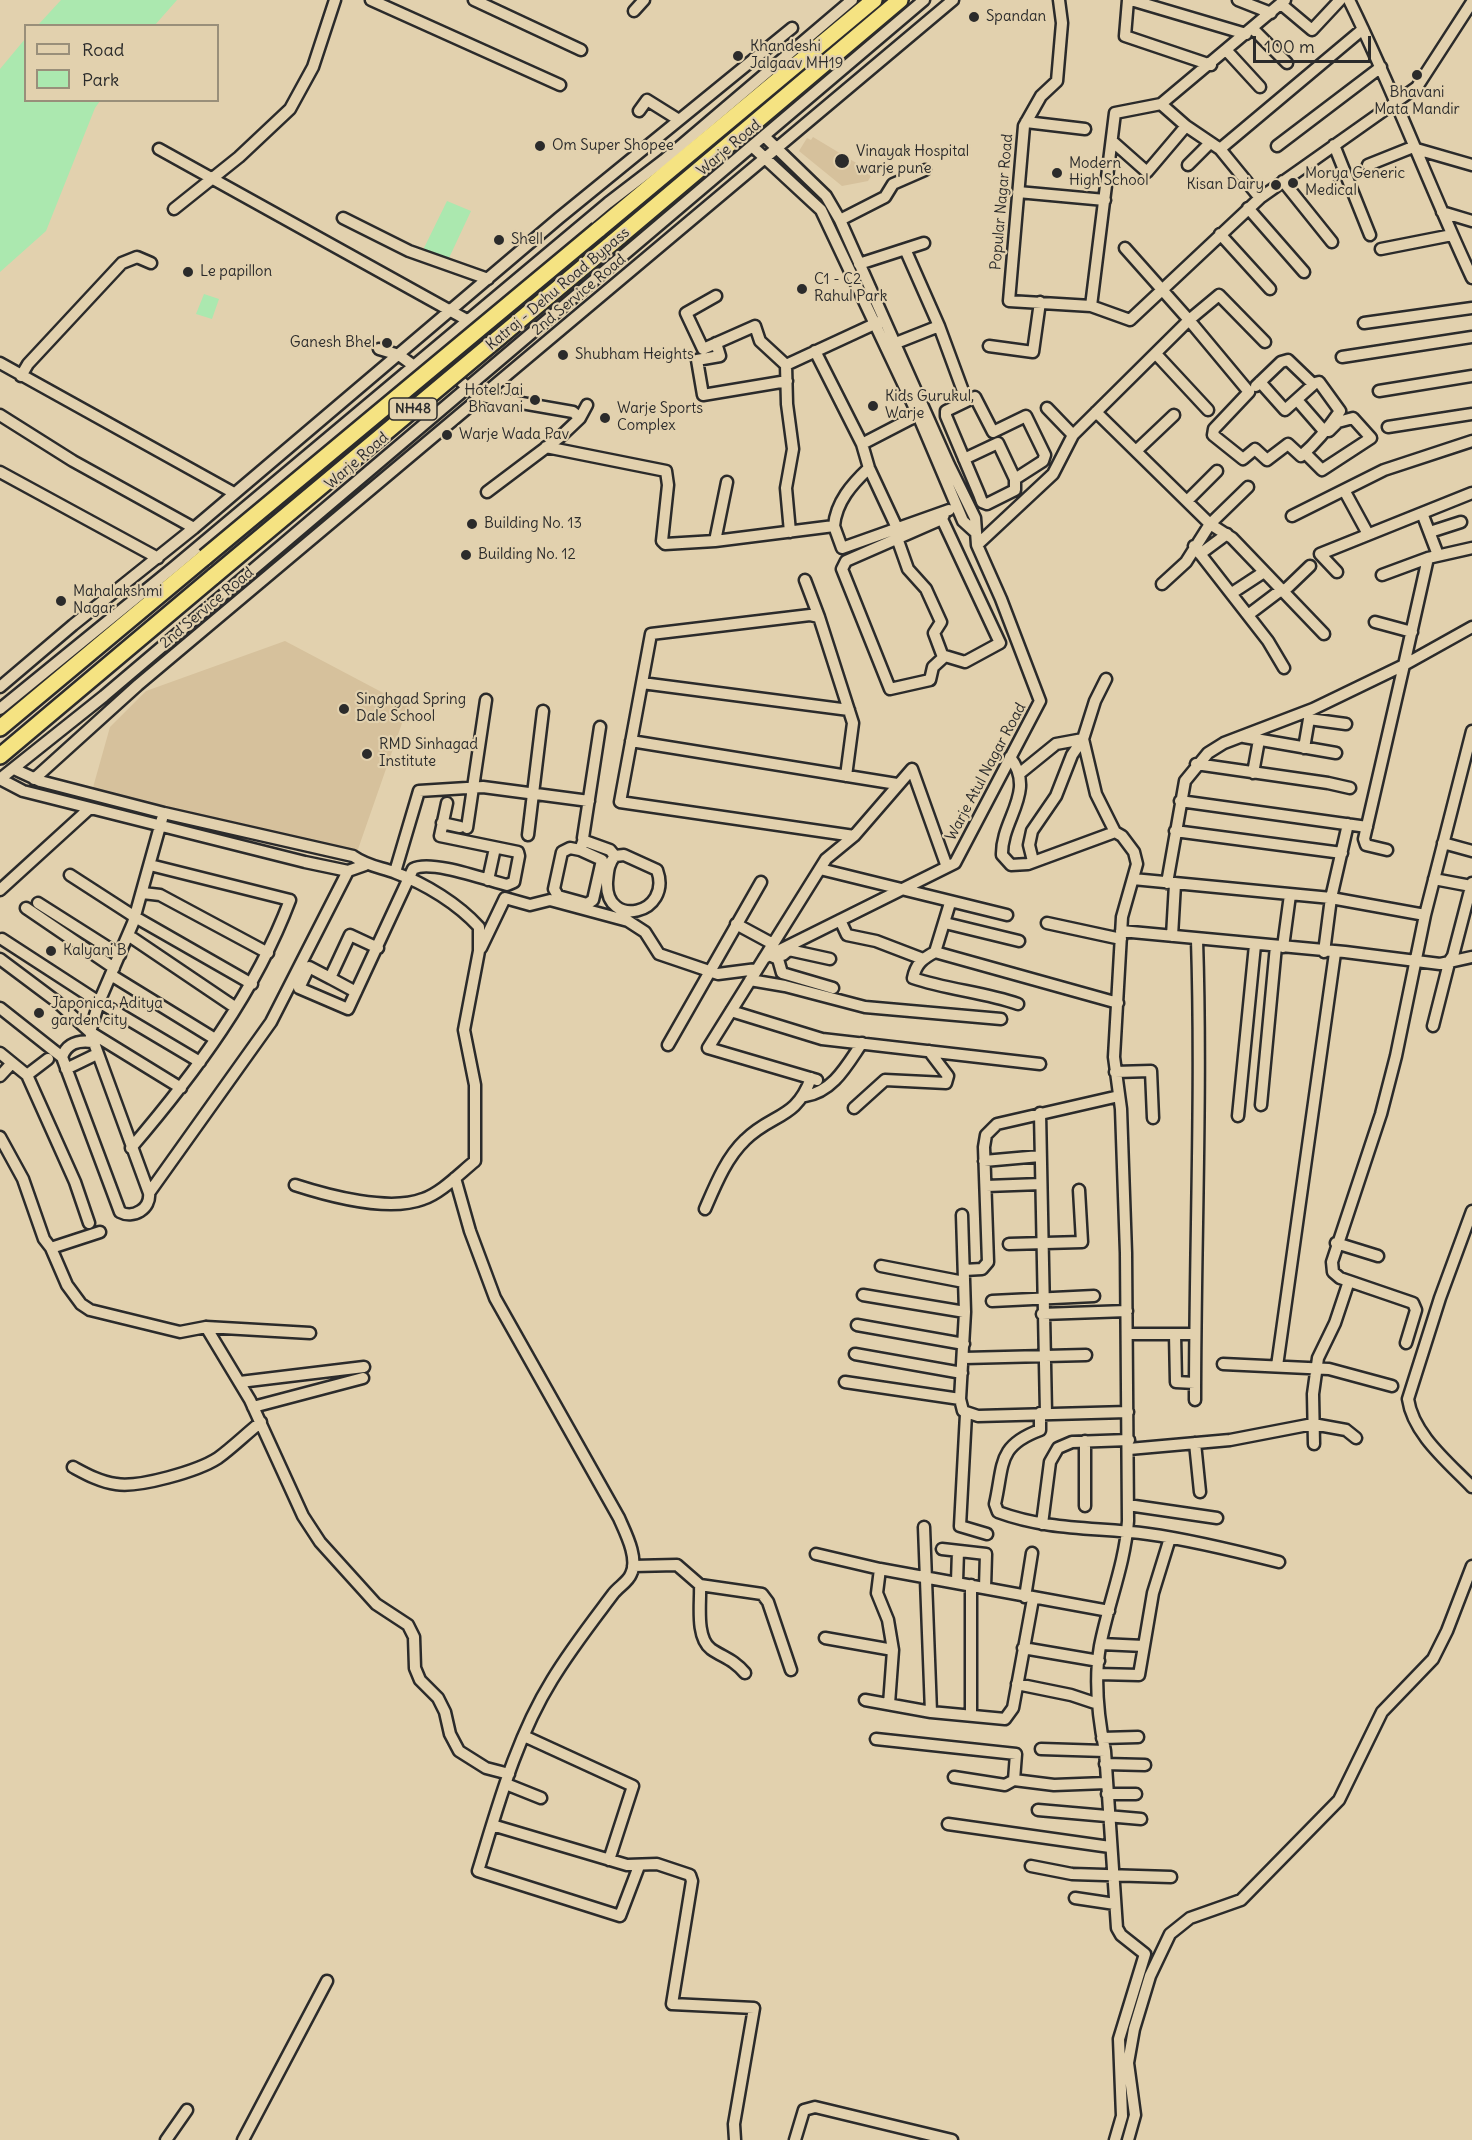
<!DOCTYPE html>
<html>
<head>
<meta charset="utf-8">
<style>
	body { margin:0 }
	#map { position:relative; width:1472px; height:2140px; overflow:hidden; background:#e2d1ae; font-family:Delius,sans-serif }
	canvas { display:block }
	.legend { position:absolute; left:24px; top:24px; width:195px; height:78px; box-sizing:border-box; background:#e2d1ae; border:2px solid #998f7a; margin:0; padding:8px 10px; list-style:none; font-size:18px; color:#2b2b2b }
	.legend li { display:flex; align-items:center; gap:12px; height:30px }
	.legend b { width:30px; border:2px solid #998f7a }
	.scale { position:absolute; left:1253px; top:36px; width:118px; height:27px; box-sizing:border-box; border:3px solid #2b2b2b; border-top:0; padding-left:8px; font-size:18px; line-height:21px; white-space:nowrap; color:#2b2b2b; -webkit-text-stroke:4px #e2d1ae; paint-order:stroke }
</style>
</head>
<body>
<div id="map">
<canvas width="1472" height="2140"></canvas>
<ul class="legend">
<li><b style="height:8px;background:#e2d1ae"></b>Road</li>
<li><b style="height:16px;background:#abe8af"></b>Park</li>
</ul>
<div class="scale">100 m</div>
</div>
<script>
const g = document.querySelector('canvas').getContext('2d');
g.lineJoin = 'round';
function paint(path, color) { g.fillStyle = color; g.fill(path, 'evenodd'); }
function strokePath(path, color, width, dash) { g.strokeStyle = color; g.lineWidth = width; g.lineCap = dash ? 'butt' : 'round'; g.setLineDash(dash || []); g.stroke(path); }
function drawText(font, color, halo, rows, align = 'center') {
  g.font = font + ' Delius,sans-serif'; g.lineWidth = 4.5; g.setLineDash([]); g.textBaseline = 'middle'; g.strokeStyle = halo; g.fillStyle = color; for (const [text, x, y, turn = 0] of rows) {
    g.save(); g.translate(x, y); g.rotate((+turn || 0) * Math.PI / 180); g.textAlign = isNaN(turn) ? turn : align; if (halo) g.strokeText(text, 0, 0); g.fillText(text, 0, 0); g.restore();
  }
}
const built = new Path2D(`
	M813 137 858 164 856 167 871 176 868 181 842 186 799 151 807 138 811 140Z
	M285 641 408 706 357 852 92 791 110 727 146 691Z`);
const green = new Path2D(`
	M61 0H177L155 25H38Z
	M25 39 26 100 100 101 95 108 46 231 0 272V69Z
	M447 201 471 211 449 258 423 250Z
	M204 294 219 299 212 319 196 314Z`);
const minor = new Path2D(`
	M371 0 560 85
	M474 0 581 50
	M1059 0 1062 23 1057 81 1041 96 1024 126 1009 301 1091 306 1130 320 1260 198 1417 87 1472 2
	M1128 0 1125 36 1211 65
	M1131 0 1246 34
	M1238 0 1271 13
	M1349 0C1394 91 1429 186 1472 278
	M1281 4 1312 30 1340 0
	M634 11 644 0
	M1253 29 1287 63
	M1227 51 1260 87
	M639 111 647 100 679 120
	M1026 122 1085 129
	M1112 141 1147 172 1186 126
	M1334 145 1370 235
	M1277 146 1381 67
	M753 147 821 210 918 415 963 521 974 531
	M1413 148 1472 165
	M159 149 467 320
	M1220 149 1363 29
	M1188 165 1210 143
	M1368 165 1413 147
	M1283 181 1332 242
	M1018 192 1105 200
	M1260 198 1220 149 1186 126 1161 104 1285 0
	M1248 208 1304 272
	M174 209 239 157 290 109 313 67 335 0
	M1442 212 1472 221
	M343 218 409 251 488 279
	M840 220 885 197 893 184 925 170
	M1220 234 1270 289
	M905 249 939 326 963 391
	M1381 249 1452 235
	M859 264 924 243
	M716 296 686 313 703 349 755 326 760 341 786 365
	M1091 306 1115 113 1161 104
	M1364 323 1472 308
	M716 343 720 356 697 360 703 395 787 381
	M896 343 939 326
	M989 346 1033 352 1040 302
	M379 349 399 355 414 366
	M815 351 862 444
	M1156 354 1208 410
	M1342 357 1472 337
	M436 359 476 395 573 412 580 418 560 437 487 492
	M0 363 234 493
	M21 376 28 364 122 263 137 257 151 263
	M1260 382 1285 410 1315 383 1319 382 1340 411C1329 427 1316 443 1301 456L1288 444 1267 460 1255 449 1243 459 1213 435 1214 429 1249 392 1189 320 1219 295 1265 342
	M1256 386 1281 362 1288 360 1313 384
	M1379 391 1472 376
	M1297 400 1324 431H1329L1338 422 1353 418 1371 438 1322 470 1305 453
	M1047 408 1073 435
	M1096 412 1210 524 1232 538 1324 634
	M0 415 73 461 194 528
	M580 418 587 405
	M1388 427 1472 414
	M546 447 666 471 668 485 662 541 665 544 715 541 727 482
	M1136 451 1174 415
	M964 459 998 443 1015 479V490L987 504 982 502 979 494 946 416V411L975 397 993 432 1026 416 1045 455 1043 461 1015 479
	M0 472 158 558
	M1344 490 1368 534
	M1187 501 1217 471
	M1422 513 1438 555
	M1292 516 1384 470 1472 441
	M942 519 1000 643 965 662 945 656 933 667 930 680 890 689 842 569 846 561 942 519 945 512
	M834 526C836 502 852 484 869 468
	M897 528 869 468 862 444 918 415
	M790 532 786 488 793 449 787 404 786 365 881 321
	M1430 532 1461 522
	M897 538 908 569 926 589 941 622 934 633 943 657
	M715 541 834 526 842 548 949 510
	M977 545 1053 474 1073 435 1189 320 1125 248
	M1194 546 1268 641 1284 668
	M1200 554 1227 534
	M1337 572 1320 554 1472 493
	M1382 575 1428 558 1472 548
	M805 580 819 617
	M1162 584 1186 562 1210 524 1248 487
	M1283 592 1310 566
	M1232 593 1264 572
	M1248 615 1281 590
	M1375 622 1412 632
	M1106 679 1095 701 1083 739 1096 794 1115 832 1122 836 1134 852 1137 864 1122 917 1114 1057 1121 1109 1126 1253 1128 1521C1125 1564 1108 1604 1100 1646 1094 1681 1098 1717 1105 1751L1117 1928 1121 1935 1145 1954 1119 2039 1122 2116 1115 2140
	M642 683 849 710
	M0 687 73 625 194 528 559 218 792 28
	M0 709 174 567 608 203 664 160 852 0
	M600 727 583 838 585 841 610 850 615 856 624 855 657 870C673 914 605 930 607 882 608 872 608 864 615 856
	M1244 737 1336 753
	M631 741 897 784
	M1304 748 1309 719 1346 724
	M1010 757C1037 792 1001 819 1002 855L1011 865 1028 864 1115 832
	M1196 764 1328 783 1350 788
	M14 769 40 781 164 813 353 856C367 866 380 867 396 873 426 884 458 904 479 927V951L464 1030 475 1085V1161C459 1174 441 1193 423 1199 389 1212 329 1196 295 1185
	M1253 773 1259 740
	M1019 774 1056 744 1083 739
	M846 776 853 723 819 617 810 615 651 634 620 802 854 836
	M34 779 138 685 953 0
	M1180 801 1367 827
	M162 819 133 923 99 1002 90 1032 149 1193 271 1022 348 871
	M442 823 460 827
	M467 828 486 700
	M1175 831 1342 853
	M528 835 543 711
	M1443 843 1472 851
	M580 850 570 848 562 852 554 889 558 896 587 904 593 900 602 860 580 850 584 839
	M1387 850 1366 845 1364 839 1404 665 1472 627
	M1033 861 1029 845 1032 831 1056 796 1072 755 1083 739
	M365 865 348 871 305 862 23 791 0 779 104 696 924 0
	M820 869 1007 915
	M395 872 419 791 483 787 589 801
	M70 875 135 917 252 984
	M1133 879 1331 898 1425 915
	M1434 879 1471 886
	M488 880 495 848
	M1167 883 1185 781 1208 753 1224 743 1313 709 1404 665 1428 558
	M0 890 90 808
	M143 893 160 895 268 953
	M38 903 120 955
	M26 908 114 968
	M840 920 847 935 876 941 923 959
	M945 923 1019 941
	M1047 923 1121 939
	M736 924 773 944
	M1121 931 1345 952 1440 964 1472 957
	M128 935 236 1008
	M1172 936 1175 884
	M2 939 99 1002 200 1062
	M1283 947 1290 895
	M481 948 505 898 530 905 550 900 628 921 645 932 659 954 718 974 757 969
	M935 952 950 903
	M1324 952 1331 898 1348 824
	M769 955 778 959 782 973 833 988
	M783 955 789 950 830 959
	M764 958 955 863 1040 701 1001 599 977 545 975 518 949 465 840 220 826 196 765 137
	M0 959 56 1001 90 1032 181 1088
	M1448 963 1453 956 1472 883
	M111 975 215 1039
	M330 978 309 967 299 988 348 1009 413 869C430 859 487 880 507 885L514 882 519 856 518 852 440 836 447 803
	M750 980 785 986 865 1007 1001 1019
	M356 992 330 978 350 935 378 948
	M1018 1004C984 992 948 990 913 978 916 964 922 959 935 952L1118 1003
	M0 1008 62 1057 120 1212C133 1219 151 1209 149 1193
	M731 1011 822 1039 1040 1064
	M1433 1026 1449 963
	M668 1045 761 882
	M0 1053 27 1075 75 1182 89 1223
	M62 1057C67 1043 78 1040 93 1042
	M66 1069 97 1054
	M1115 1072 1151 1071 1153 1118
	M27 1075 48 1059
	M0 1076 12 1063
	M817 1080 708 1048 826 859 854 836 912 769 947 867
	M805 1096C833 1092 847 1065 862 1043
	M1261 1105 1276 946
	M854 1108 885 1080 946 1083 948 1076 929 1051
	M1040 1113 1046 1413
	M1238 1116 1255 945
	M0 1137 23 1179 44 1239 51 1248 67 1285 81 1304 90 1310 180 1332 206 1327 310 1333
	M131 1148C195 1073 255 993 290 900L150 865
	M984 1161 1040 1156
	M455 1178 470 1231 495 1298 619 1518C625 1532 639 1558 631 1574 628 1582 618 1587 613 1594 592 1622 570 1650 552 1680 516 1738 498 1806 478 1871L620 1916 639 1866
	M986 1186 1041 1184
	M705 1209C715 1186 726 1158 745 1140 772 1113 796 1120 811 1078
	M1472 1211 1440 1298 1408 1399C1413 1434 1448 1462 1472 1487
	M962 1215 965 1312 960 1399 963 1411 978 1416 1128 1412
	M1336 1243 1378 1256
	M1009 1244 1082 1242 1079 1190
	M51 1248 100 1232
	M881 1266 964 1282
	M964 1270 982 1269 988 1262 984 1147 986 1135 997 1124 1119 1096
	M863 1295 965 1312
	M992 1301 1094 1296
	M1042 1314 1127 1311
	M857 1325 964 1344
	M206 1327 250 1400 303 1516 320 1542 376 1604 408 1625 414 1637 415 1668 420 1680 438 1698 445 1712 450 1734 459 1751 486 1768 509 1774
	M1128 1334H1195
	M1175 1334 1176 1382 1195 1383
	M1406 1343 1416 1310 1413 1303 1340 1278 1333 1272 1332 1262 1381 1114 1396 1056 1425 915 1472 731
	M855 1354 962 1373
	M964 1358 1086 1355
	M1223 1364 1329 1369 1392 1386
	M1277 1366 1335 953
	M240 1382 364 1367
	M845 1382 960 1399
	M1195 1400C1195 1246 1202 1093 1197 940
	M253 1407 363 1378
	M1040 1413V1430C997 1446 1004 1464 995 1504L998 1512C1050 1531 1095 1527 1148 1534 1192 1540 1236 1551 1279 1562
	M966 1414 960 1526 987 1534
	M1085 1441V1506
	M1195 1443 1200 1492
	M1314 1444 1313 1394 1318 1358 1335 1323 1349 1281
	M1129 1449 1230 1440 1313 1424 1346 1430 1356 1438
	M73 1467C86 1474 100 1482 116 1484 139 1488 198 1471 218 1458 233 1447 246 1434 261 1422
	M1128 1505 1217 1518
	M1042 1524 1050 1462 1058 1448 1072 1442 1129 1440
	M924 1527 931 1712
	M942 1549 986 1554 985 1588
	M816 1554 880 1569 1109 1611
	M633 1566 677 1565 700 1585 762 1594 768 1602 791 1670
	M880 1569 877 1593 888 1620 893 1650 889 1704
	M957 1582 958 1551
	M700 1585C701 1602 695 1637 711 1649 724 1658 733 1659 745 1673
	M971 1585V1715
	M1025 1597 1032 1553
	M825 1638 893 1650
	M1101 1644 1144 1646 1153 1593 1170 1538
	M1023 1648 1099 1661
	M1098 1674 1139 1675 1144 1646
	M1017 1684 1071 1695 1098 1704
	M865 1700 931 1712 1005 1719 1013 1708 1033 1599
	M524 1736 633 1786 609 1860
	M1102 1738 1138 1737
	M876 1739 1016 1754 1014 1780 1054 1785 1106 1783
	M1041 1749 1105 1751
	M1105 1764 1145 1765
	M954 1777 1005 1785 1014 1780
	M506 1784 541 1798
	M1107 1794H1136
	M1038 1810 1141 1819
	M948 1824 1110 1847
	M492 1825 627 1865 657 1864 690 1875 692 1881 672 2004 754 2008 734 2124 735 2140
	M1031 1866 1072 1874 1171 1877
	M1075 1898 1115 1904
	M166 2140 187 2110
	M243 2140 327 1981
	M795 2140 804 2110 815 2107 952 2140
	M1128 2140 1135 2115 1128 2063 1134 2029 1150 1976 1170 1934 1190 1918 1241 1900 1339 1800 1382 1712 1433 1659 1447 1631 1472 1566`);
const highway = new Path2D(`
	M598 230 874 0
	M612 243 900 0
	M0 728 205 557
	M0 756 214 576`);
const highwayBridge = new Path2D(`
	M205 557 598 230
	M214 576 612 243`);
const markers = [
	[974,17,6,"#2b2b2b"],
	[738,56,6,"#2b2b2b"],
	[1417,75,6,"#2b2b2b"],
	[540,146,6,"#2b2b2b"],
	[842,161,8,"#2b2b2b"],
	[1057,173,6,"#2b2b2b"],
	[1293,183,6,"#2b2b2b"],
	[1276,185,6,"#2b2b2b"],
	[499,240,6,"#2b2b2b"],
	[188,272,6,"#2b2b2b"],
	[802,289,6,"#2b2b2b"],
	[387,343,6,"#2b2b2b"],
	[563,355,6,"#2b2b2b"],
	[535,400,6,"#2b2b2b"],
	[873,406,6,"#2b2b2b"],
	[605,418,6,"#2b2b2b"],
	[447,435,6,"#2b2b2b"],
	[472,524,6,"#2b2b2b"],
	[466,555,6,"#2b2b2b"],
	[61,601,6,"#2b2b2b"],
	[344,709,6,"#2b2b2b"],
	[367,754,6,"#2b2b2b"],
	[51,951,6,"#2b2b2b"],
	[39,1013,6,"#2b2b2b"]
];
const shields = [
	[413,409,48]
];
const shieldNames = [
	["NH48",413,409]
];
const poiNames = [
	["Spandan",986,17],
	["Khandeshi",750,47],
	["Jalgaav MH19",750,64],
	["Bhavani",1417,93,"center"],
	["Mata Mandir",1417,110,"center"],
	["Om Super Shopee",552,146],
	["Vinayak Hospital",856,152],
	["warje pune",856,169],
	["Modern",1069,164],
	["High School",1069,181],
	["Morya Generic",1305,174],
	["Medical",1305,191],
	["Kisan Dairy",1264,185,"right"],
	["Shell",511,240],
	["Le papillon",200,272],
	["C1 - C2",814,280],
	["Rahul Park",814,297],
	["Ganesh Bhel",375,343,"right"],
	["Shubham Heights",575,355],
	["Hotel Jai",523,391,"right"],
	["Bhavani",523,408,"right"],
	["Kids Gurukul,",885,397],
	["Warje",885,414],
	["Warje Sports",617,409],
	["Complex",617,426],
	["Warje Wada Pav",459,435],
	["Building No. 13",484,524],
	["Building No. 12",478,555],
	["Mahalakshmi",73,592],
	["Nagar",73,609],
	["Singhgad Spring",356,700],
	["Dale School",356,717],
	["RMD Sinhagad",379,745],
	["Institute",379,762],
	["Kalyani B",63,951],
	["Japonica, Aditya",51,1004],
	["garden city",51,1021]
];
const streetNames = [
	["Warje Road",729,148,-40],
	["Popular Nagar Road",1002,202,-85],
	["Katraj - Dehu Road Bypass",558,289,-40],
	["2nd Service Road",579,295,-40],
	["Warje Road",357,461,-41],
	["2nd Service Road",207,608,-40],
	["Warje Atul Nagar Road",986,772,-62]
];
paint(built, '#d6c19c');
paint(green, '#abe8af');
strokePath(minor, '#2b2b2b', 15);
strokePath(highway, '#2b2b2b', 20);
strokePath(minor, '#e2d1ae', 10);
strokePath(highway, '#f5e382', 15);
strokePath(highwayBridge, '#2b2b2b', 20, []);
strokePath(highwayBridge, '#f5e382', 15);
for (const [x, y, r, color] of markers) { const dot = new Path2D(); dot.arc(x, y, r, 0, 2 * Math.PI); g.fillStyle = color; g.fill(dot); strokePath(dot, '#e2d1ae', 2); }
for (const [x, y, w] of shields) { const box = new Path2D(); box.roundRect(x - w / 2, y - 11, w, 22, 4.5); g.fillStyle = '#e2d1ae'; g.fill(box); strokePath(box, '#2b2b2b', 1.5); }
drawText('bold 14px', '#2b2b2b', null, shieldNames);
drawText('15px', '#2b2b2b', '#e2d1ae', poiNames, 'left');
drawText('15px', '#2b2b2b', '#e2d1ae', streetNames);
</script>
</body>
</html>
